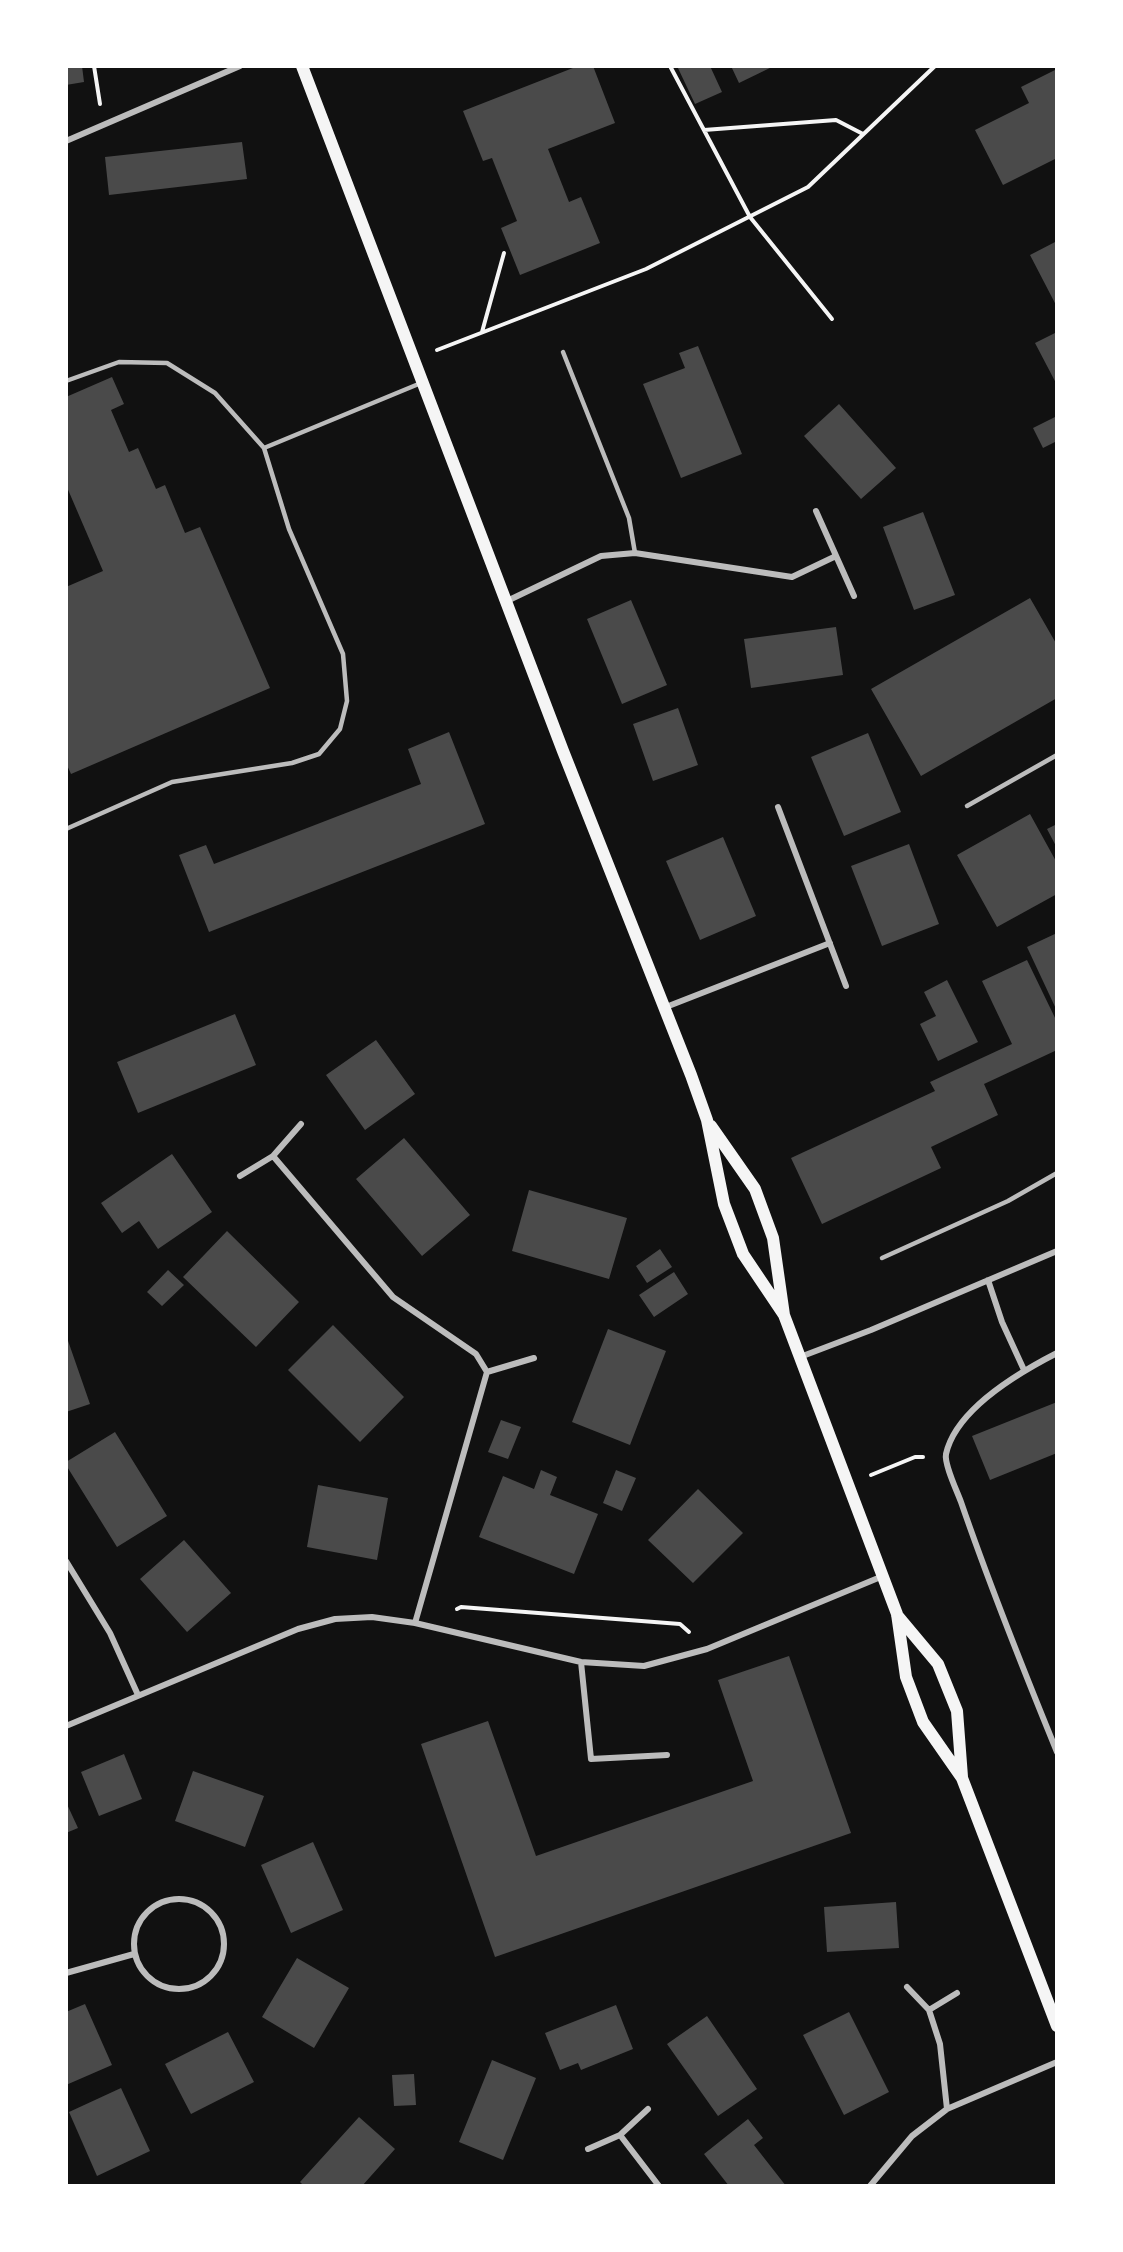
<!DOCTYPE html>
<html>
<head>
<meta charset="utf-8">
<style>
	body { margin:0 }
	#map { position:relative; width:1123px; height:2252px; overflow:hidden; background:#111; font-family:Poppins,sans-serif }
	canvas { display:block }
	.frame { position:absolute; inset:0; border:68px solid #fff; pointer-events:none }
</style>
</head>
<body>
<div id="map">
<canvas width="1123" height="2252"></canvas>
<div class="frame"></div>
</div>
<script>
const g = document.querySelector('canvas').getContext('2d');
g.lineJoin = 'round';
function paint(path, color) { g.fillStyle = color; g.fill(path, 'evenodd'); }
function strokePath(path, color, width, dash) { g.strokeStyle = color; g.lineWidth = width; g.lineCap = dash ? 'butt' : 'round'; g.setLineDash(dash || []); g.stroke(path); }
const building = new Path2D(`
	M66 66H82L84 82 66 85Z
	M578 66H593L615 123 548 149 569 202 581 197 600 243 520 275 501 228 517 221 492 158 483 161 463 111Z
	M677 66H710L722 92 695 104Z
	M731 66H774L739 83Z
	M1057 69V158L1003 185 975 130 1029 103 1021 87Z
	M242 142 247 179 109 195 105 157Z
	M1057 241V307L1030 255Z
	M1057 332V385L1035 343Z
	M698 346 742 454 681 478 643 384 685 368 679 353Z
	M112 377 124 404 111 410 129 452 138 448 156 489 165 485 185 533 200 527 270 688 71 774 66 763V587L103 571 66 485V397Z
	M839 404 896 468 861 499 804 436Z
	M1057 416V441L1043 448 1033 428Z
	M923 512 955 595 914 610 883 527Z
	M1030 598 1057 645V698L921 776 871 689Z
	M631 600 667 685 622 704 587 619Z
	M836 627 843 675 751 688 744 639Z
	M678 708 698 765 653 781 633 724Z
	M449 732 485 824 209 932 179 855 206 845 214 864 421 784 408 749Z
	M868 733 901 812 844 836 811 757Z
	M1030 814 1057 863V894L997 927 957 855Z
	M1057 824V848L1047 829Z
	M723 837 756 916 700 940 666 861Z
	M909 844 939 924 882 946 851 866Z
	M1057 933V1011L1027 947Z
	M1027 960 1057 1022V1050L984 1084 998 1115 931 1147 941 1168 822 1224 791 1158 935 1091 930 1082 1012 1044 982 981Z
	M947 980 978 1042 938 1061 920 1024 936 1016 924 992Z
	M235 1014 256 1065 138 1113 117 1062Z
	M376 1040 415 1094 365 1130 326 1075Z
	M404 1138 470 1215 422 1256 356 1179Z
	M172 1154 212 1212 158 1249 139 1221 122 1233 101 1203Z
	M529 1190 627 1218 609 1279 512 1251Z
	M227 1231 299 1302 256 1347 183 1277Z
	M660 1249 672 1267 647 1283 636 1266Z
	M168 1270 184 1285 162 1306 147 1292Z
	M674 1272 688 1294 654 1317 639 1295Z
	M333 1325 404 1397 360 1442 288 1370Z
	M608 1329 666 1351 630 1445 572 1422Z
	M66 1335 90 1404 66 1412Z
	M1057 1402V1453L990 1480 972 1436Z
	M501 1420 521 1427 508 1459 488 1452Z
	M115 1432 167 1516 117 1547 66 1465V1462Z
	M541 1470 557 1477 550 1495 598 1514 574 1574 479 1537 503 1476 534 1489Z
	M616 1470 636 1478 622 1511 603 1503Z
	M318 1485 388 1498 377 1560 307 1547Z
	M698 1489 743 1533 693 1583 648 1540Z
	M184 1540 231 1593 187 1632 140 1579Z
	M789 1656 851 1833 495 1957 421 1744 488 1721 536 1856 753 1781 718 1680Z
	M124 1754 142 1799 99 1816 81 1772Z
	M193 1771 264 1796 245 1847 175 1821Z
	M66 1802 78 1828 66 1833Z
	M313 1842 343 1910 291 1933 261 1865Z
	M896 1902 899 1948 827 1952 824 1907Z
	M297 1958 349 1988 314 2048 262 2017Z
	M85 2004 112 2065 66 2085V2012Z
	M616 2005 633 2049 581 2070 578 2063 560 2070 545 2033Z
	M849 2012 889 2092 844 2115 803 2035Z
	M707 2016 757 2089 718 2116 667 2044Z
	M228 2032 254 2082 191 2114 165 2064Z
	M492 2060 536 2078 503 2160 459 2142Z
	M414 2074 416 2105 394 2106 392 2075Z
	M121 2088 150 2151 97 2176 69 2112Z
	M359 2117 395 2149 362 2186H304L300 2182Z
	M748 2119 763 2138 754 2145 786 2186H729L704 2154Z`);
const path = new Path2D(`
	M94 66 100 104
	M670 66 750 217 832 319
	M704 130 836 120 863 134
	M482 332 504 253
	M437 350 646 269 808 187 935 66
	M871 1475 915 1457H923
	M457 1609 461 1607 680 1624 689 1632`);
const service = new Path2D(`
	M563 352 629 518 635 553
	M66 381 119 362 167 363 215 393 264 448 289 529 343 654 347 701 340 729 319 754 292 763 172 782 66 829
	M264 448 421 383
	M967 806 1057 755
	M882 1258 1008 1201 1057 1173`);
const minor = new Path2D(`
	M66 141 240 66
	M816 511 854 596
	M507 601 601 556 635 553 792 577 836 556
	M778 807 846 986
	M666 1007 830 943
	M273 1156 393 1297 476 1354 487 1372 415 1623
	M240 1176 273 1156 301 1124
	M988 1280 1002 1322 1024 1370
	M1057 1353C1018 1373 956 1409 946 1454 944 1464 957 1491 961 1502 990 1586 1023 1669 1057 1752
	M800 1357 871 1330 1057 1251
	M487 1372 534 1358
	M66 1561 110 1633 138 1695
	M581 1662 591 1759 667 1755
	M66 1726 298 1629 335 1619 372 1617 415 1623 581 1662 644 1666 707 1649 883 1576
	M134 1944a45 45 0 1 1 90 0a45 45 0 1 1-90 0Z
	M66 1973 134 1954
	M907 1987 929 2010 940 2044 947 2109
	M929 2010 957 1993
	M620 2135 659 2186
	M588 2149 620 2135 648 2109
	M870 2186 912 2136 947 2109 1057 2062`);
const secondary = new Path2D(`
	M302 66 563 751 691 1075 707 1120 724 1204 743 1254 784 1315
	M711 1126 755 1189 773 1238 784 1315 897 1614 906 1677 923 1722 962 1778 1057 2026
	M897 1615 938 1664 957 1711 962 1777`);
paint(building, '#4a4a4a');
strokePath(path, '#f5f5f5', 4);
strokePath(service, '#bcbcbc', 4.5);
strokePath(minor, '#bcbcbc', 6);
strokePath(secondary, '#f5f5f5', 12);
</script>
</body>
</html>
